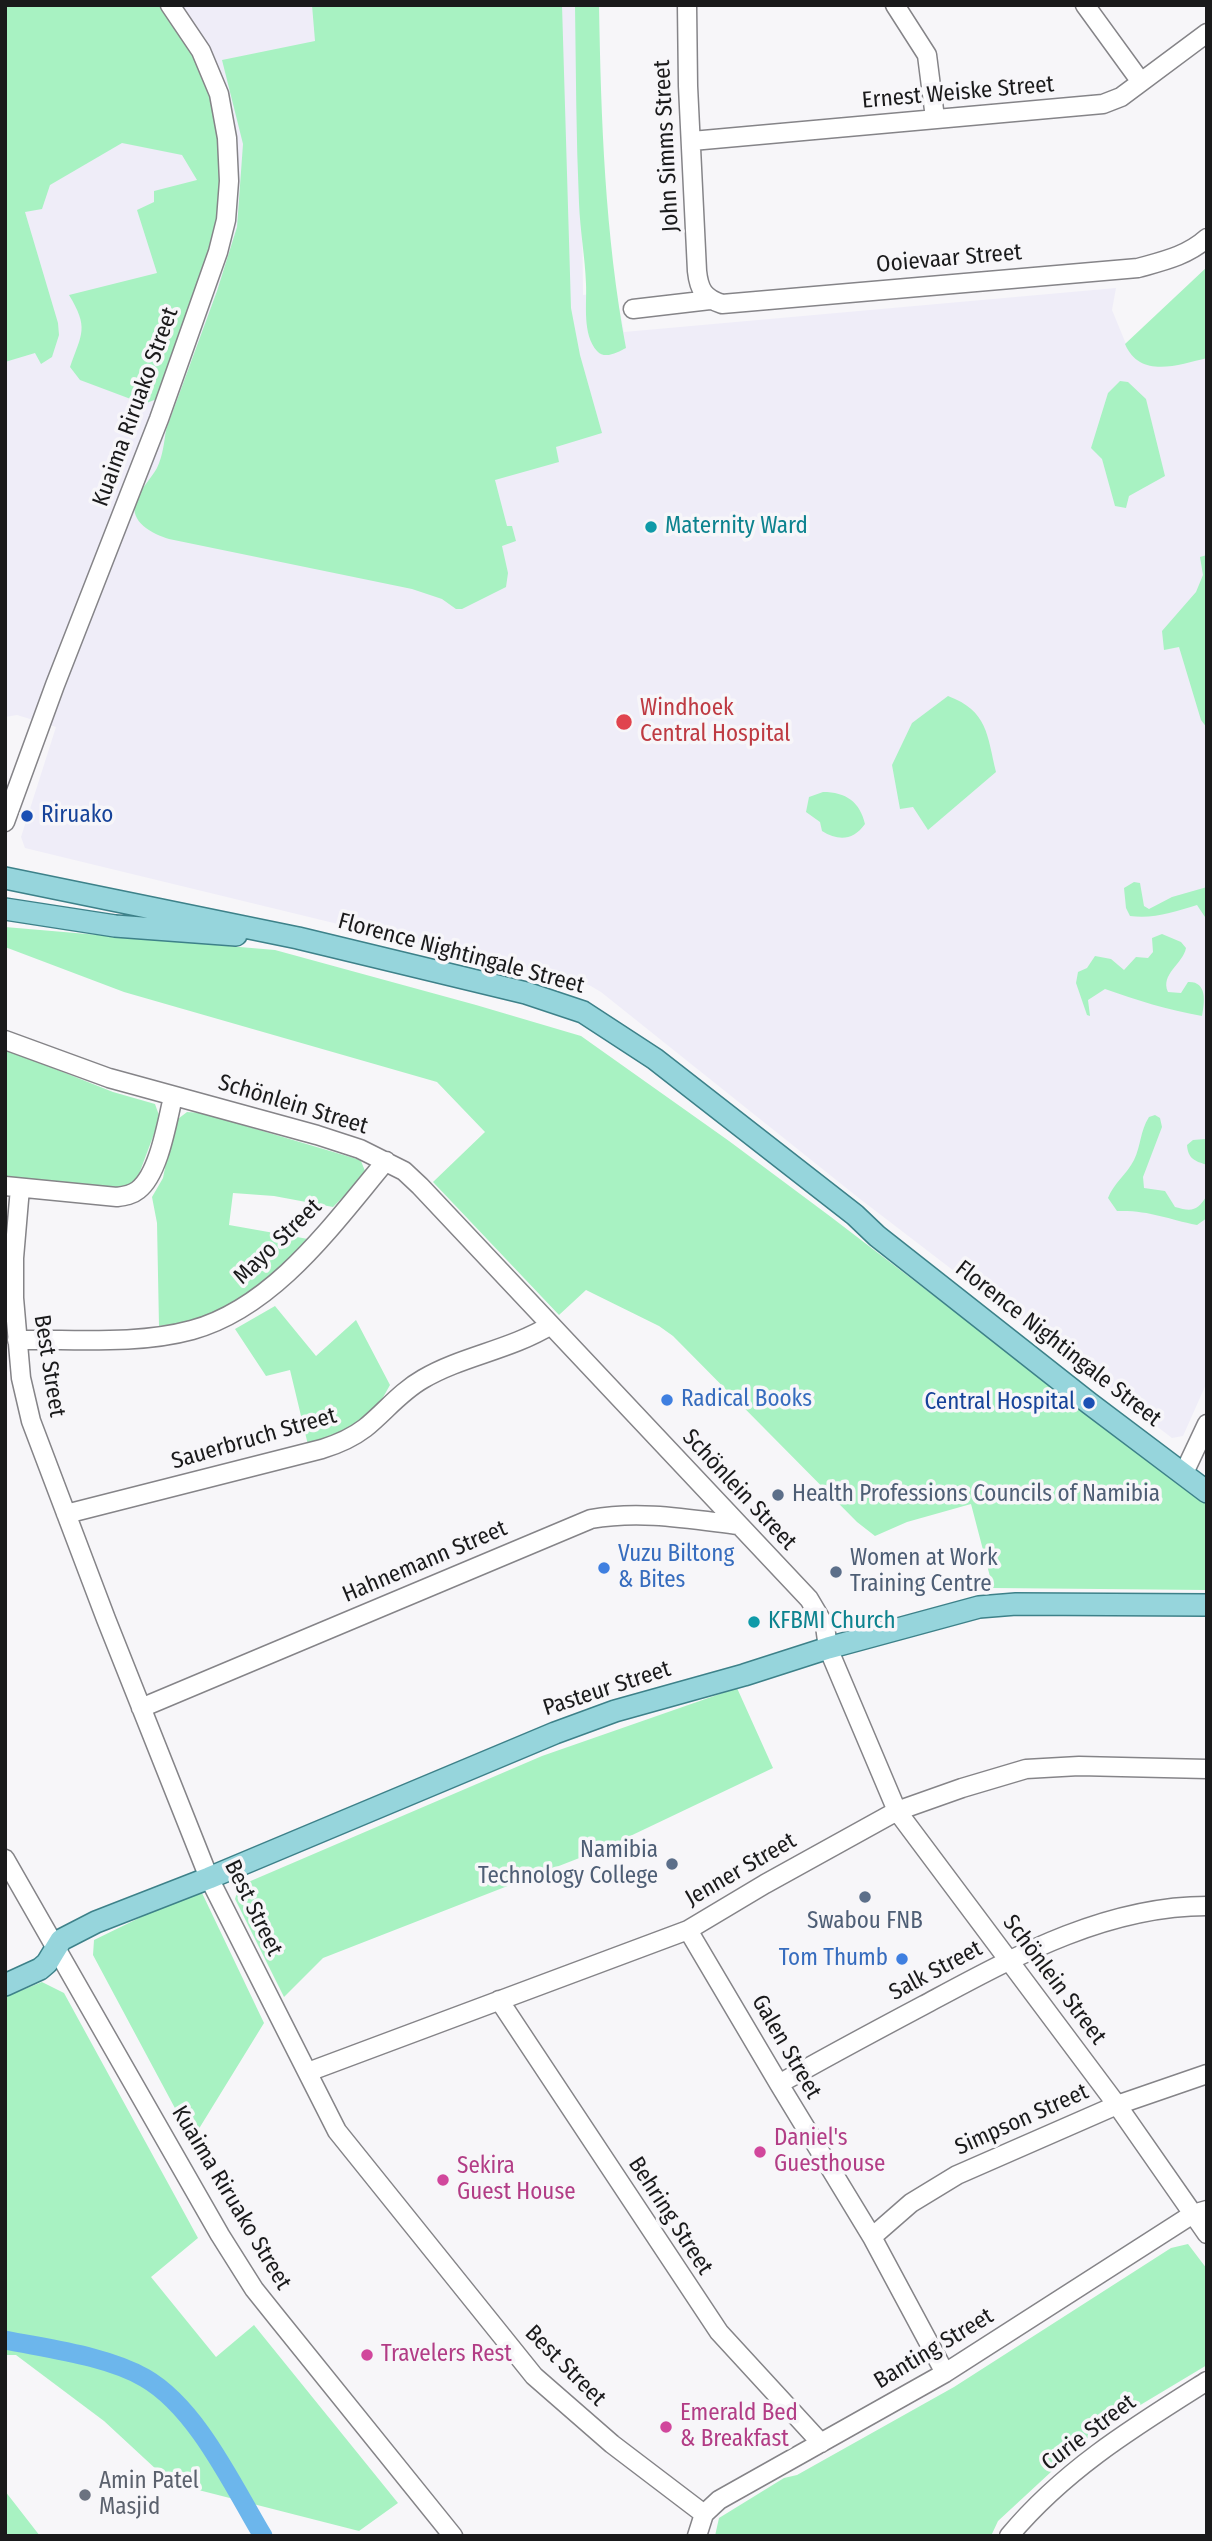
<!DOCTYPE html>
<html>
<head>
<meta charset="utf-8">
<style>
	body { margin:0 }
	#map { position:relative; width:1212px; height:2541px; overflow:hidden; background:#f7f6f9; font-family:"Fira Sans Condensed",sans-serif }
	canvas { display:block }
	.frame { position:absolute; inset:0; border:7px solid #1a1a1b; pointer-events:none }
</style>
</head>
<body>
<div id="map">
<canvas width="1212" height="2541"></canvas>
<div class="frame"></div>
</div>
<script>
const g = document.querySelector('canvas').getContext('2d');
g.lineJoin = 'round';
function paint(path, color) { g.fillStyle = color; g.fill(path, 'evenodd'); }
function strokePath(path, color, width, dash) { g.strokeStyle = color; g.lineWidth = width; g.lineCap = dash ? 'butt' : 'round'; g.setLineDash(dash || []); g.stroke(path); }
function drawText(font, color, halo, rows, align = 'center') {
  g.font = font + ' "Fira Sans Condensed",sans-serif'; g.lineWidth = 7; g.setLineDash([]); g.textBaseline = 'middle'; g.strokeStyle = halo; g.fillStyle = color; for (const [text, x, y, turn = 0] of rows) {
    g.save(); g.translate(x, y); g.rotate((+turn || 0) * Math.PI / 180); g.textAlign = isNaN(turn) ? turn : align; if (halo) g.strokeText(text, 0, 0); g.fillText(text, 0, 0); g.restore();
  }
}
const built = new Path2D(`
	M5 5H580L583 295 616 291 624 332 1116 288 1112 310 1126 344 1207 267V1382L1183 1436 1172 1438 860 1199 601 992 589 985 25 848 21 837 56 727 17 715 5 717Z`);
const green = new Path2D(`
	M5 5H164C178 28 193 51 205 76 227 122 225 181 215 230L162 397 144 404 80 380 70 367C82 333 89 328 69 295L157 273 137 210 154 202V191L197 180 182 155 122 143 50 185 42 209 25 212 58 323 59 335 52 357 41 364 35 353 5 362Z
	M312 5H562L571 308 580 355 602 433 556 447 559 462 495 480 507 526H512L516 541 502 546 508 573 506 587 462 609H456L442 599 412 589 169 539C153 534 128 522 136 501 140 489 151 479 157 468 163 455 164 443 166 430L217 291 237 227 243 144 222 60 315 41Z
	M575 5H599C601 120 605 235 626 348 618 352 605 360 597 351 582 334 587 304 586 284 585 257 580 230 579 203 576 137 576 71 575 5Z
	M1207 267V358C1178 365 1140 379 1125 344Z
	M1120 381 1128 382 1146 399 1165 476 1129 496 1126 508 1115 506 1102 459 1091 448 1108 393Z
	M1207 555V728L1201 720 1179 647 1164 650 1162 631 1196 592 1203 575 1200 557Z
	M948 696C988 711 987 735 996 772L928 830 913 807 900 809 892 765 912 723Z
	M823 792C846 792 860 802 865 824 853 841 838 841 822 831L820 822 806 812 809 797Z
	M1134 882 1140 883 1144 906 1149 909 1172 897 1207 887V920L1197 905C1174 912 1154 919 1130 916L1126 908 1124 888Z
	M5 927 275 950 476 1005 581 1036 729 1141 831 1217 1207 1505V1590L993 1588 971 1504 907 1522 875 1536 857 1522 673 1336 659 1326 586 1290 559 1315 433 1182 485 1132 437 1082 124 992 5 947Z
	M1162 934 1181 942 1186 948C1183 964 1160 974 1168 992L1181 993 1188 982C1207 981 1205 1001 1202 1016 1168 1010 1136 1000 1105 989L1088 1000 1090 1016 1087 1015 1076 983 1078 972 1087 968 1095 956 1111 959 1124 970 1136 957 1148 958 1153 952 1152 938Z
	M5 1049 113 1092 155 1104 160 1118 136 1182 119 1190 5 1178Z
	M187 1112 202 1113 357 1159 361 1161 365 1171 362 1178 333 1207 274 1196 233 1193 229 1225 308 1239C289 1260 262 1292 237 1306 216 1318 183 1323 159 1326L157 1223 152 1197 163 1178 174 1122Z
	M1155 1115 1160 1118 1162 1127 1143 1177 1144 1188 1165 1191 1175 1207C1192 1212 1198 1211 1207 1195V1218L1197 1225C1167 1219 1149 1210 1117 1211L1108 1198C1113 1184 1127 1174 1134 1160 1141 1146 1140 1131 1149 1117Z
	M1205 1139 1207 1140V1165C1195 1161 1188 1159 1187 1145L1193 1140Z
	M275 1306 316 1356 356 1320 390 1385 377 1408 346 1433 308 1445 290 1370 266 1376 235 1329Z
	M737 1688 773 1768 605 1848 323 1958 284 1997 235 1899 239 1886 542 1756Z
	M202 1893 264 2023 192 2140 93 1955 94 1940 174 1901Z
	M42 1982 64 1993 198 2238 151 2277 216 2357 254 2325 398 2503 359 2531 171 2483 104 2421 16 2355H5V1997Z
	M1188 2244 1207 2269V2365L1092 2434 998 2521 991 2536H715L719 2518 784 2478 797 2475 954 2387 1171 2248Z
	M5 2491 40 2536H5Z`);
const river = new Path2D(`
	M5 2340C49 2349 107 2356 145 2378 197 2408 233 2486 263 2536`);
const minor = new Path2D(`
	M687 5 688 86 697 271C699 290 704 298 722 304L1138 268C1163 261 1187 256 1207 238
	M895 5 927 55 935 118
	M1085 5 1141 82
	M692 141 1103 104 1121 97 1207 33
	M633 309 710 300
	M5 822 55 685 159 419 218 252 226 220 229 181 227 138 219 94 201 51 170 5
	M5 1040 109 1078 317 1135 360 1149 404 1171 420 1186 809 1599 825 1626 828 1648 897 1811 1117 2105 1207 2234
	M5 1186 117 1197C125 1196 132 1195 138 1190 159 1174 167 1122 173 1097
	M20 1188 14 1258V1298L21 1378 31 1421 106 1619 209 1878 337 2131 534 2376 612 2444 704 2514
	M17 1340C74 1339 137 1345 192 1330 275 1307 333 1224 386 1161
	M1183 1475 1207 1424
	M66 1514 322 1449C338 1444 352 1438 365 1428 385 1412 400 1392 423 1379 462 1356 510 1350 551 1325
	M141 1708 591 1519C640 1510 689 1519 738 1525
	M5 1859 220 2235 254 2289 278 2319 453 2536
	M688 1930 779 2084 872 2237 945 2373
	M499 2000 719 2332 821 2443
	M308 2072 688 1930 765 1884 897 1811 962 1788 1026 1769 1079 1766 1207 1769
	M779 2084C826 2057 875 2031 924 2005 1012 1958 1104 1906 1207 1906
	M872 2237 911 2203 957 2175 1117 2105 1207 2074
	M697 2536 704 2514 719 2500 945 2373 1193 2214 1207 2210
	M1009 2536C1065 2469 1134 2427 1207 2381`);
const major = new Path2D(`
	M5 878 298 938 526 993 583 1012 655 1059 855 1215 877 1236 1089 1403 1207 1492
	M5 909 115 926 236 935
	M5 1985 40 1969 47 1963 61 1940 96 1922 209 1878 555 1733 615 1711 744 1675 828 1648 979 1607 1016 1604 1207 1605`);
const markers = [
	[651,527,7,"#0f9aa8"],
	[624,722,9,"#e0444e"],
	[27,816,7,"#1a4fb4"],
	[667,1400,7,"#3f7fe0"],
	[1089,1403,7,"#1a4fb4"],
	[778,1495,7,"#5c6f8a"],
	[604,1568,7,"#3f7fe0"],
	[836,1572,7,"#5c6f8a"],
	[754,1622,7,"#0f9aa8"],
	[672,1864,7,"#5c6f8a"],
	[865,1897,7,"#5c6f8a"],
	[902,1959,7,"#3f7fe0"],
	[760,2152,7,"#d1479c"],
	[443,2180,7,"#d1479c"],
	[367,2355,7,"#d1479c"],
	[666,2427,7,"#d1479c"],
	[85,2495,7,"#6b7280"]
];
const streetNames = [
	["Ernest Weiske Street",958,93,-5],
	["John Simms Street",667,146,-93],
	["Ooievaar Street",949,259,-5],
	["Kuaima Riruako Street",136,407,-70],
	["Florence Nightingale Street",461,954,15],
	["Schönlein Street",293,1105,17],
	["Mayo Street",278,1242,-44],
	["Florence Nightingale Street",1058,1344,38],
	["Best Street",49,1366,81],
	["Sauerbruch Street",254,1439,-16],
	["Schönlein Street",739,1490,47],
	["Hahnemann Street",425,1562,-23],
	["Pasteur Street",607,1689,-18],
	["Jenner Street",741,1870,-30],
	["Best Street",253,1908,64],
	["Salk Street",936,1971,-28],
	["Schönlein Street",1054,1980,53],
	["Galen Street",786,2047,60],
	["Simpson Street",1022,2120,-24],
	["Kuaima Riruako Street",231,2198,59],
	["Behring Street",670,2216,57],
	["Banting Street",934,2349,-31],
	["Best Street",565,2366,45],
	["Curie Street",1089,2433,-37]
];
const cultureNames = [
	["Maternity Ward",665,527],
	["KFBMI Church",768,1622]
];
const healthNames = [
	["Windhoek",640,709],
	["Central Hospital",640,735]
];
const transitNames = [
	["Riruako",41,816],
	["Central Hospital",1075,1403,"right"]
];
const shopNames = [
	["Radical Books",681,1400],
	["Vuzu Biltong",618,1555],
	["& Bites",618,1581],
	["Tom Thumb",888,1959,"right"]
];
const serviceNames = [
	["Health Professions Councils of Namibia",792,1495],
	["Women at Work",850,1559],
	["Training Centre",850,1585],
	["Namibia",658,1851,"right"],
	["Technology College",658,1877,"right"],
	["Swabou FNB",865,1922,"center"]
];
const hotelNames = [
	["Daniel's",774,2139],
	["Guesthouse",774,2165],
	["Sekira",457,2167],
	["Guest House",457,2193],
	["Travelers Rest",381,2355],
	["Emerald Bed",680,2414],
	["& Breakfast",680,2440]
];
const worshipNames = [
	["Amin Patel",99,2482],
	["Masjid",99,2508]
];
paint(built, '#efedf8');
paint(green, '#a8f2c2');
strokePath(river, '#6cb6ec', 19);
strokePath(minor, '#858488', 21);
strokePath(major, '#3d8189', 24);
strokePath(minor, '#fff', 18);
strokePath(major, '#96d5dc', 21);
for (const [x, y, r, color] of markers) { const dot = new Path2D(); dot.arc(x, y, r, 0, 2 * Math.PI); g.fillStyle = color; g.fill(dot); strokePath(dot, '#f7f6f9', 2.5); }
drawText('23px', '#1a1a1b', '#f7f6f9', streetNames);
drawText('23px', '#0d838f', '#f7f6f9', cultureNames, 'left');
drawText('23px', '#be3a42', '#f7f6f9', healthNames, 'left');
drawText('23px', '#164399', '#f7f6f9', transitNames, 'left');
drawText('23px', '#366cbe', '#f7f6f9', shopNames, 'left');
drawText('23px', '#4e5e75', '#f7f6f9', serviceNames, 'left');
drawText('23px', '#b23c85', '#f7f6f9', hotelNames, 'left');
drawText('23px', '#5b616d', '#f7f6f9', worshipNames, 'left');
</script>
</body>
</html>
